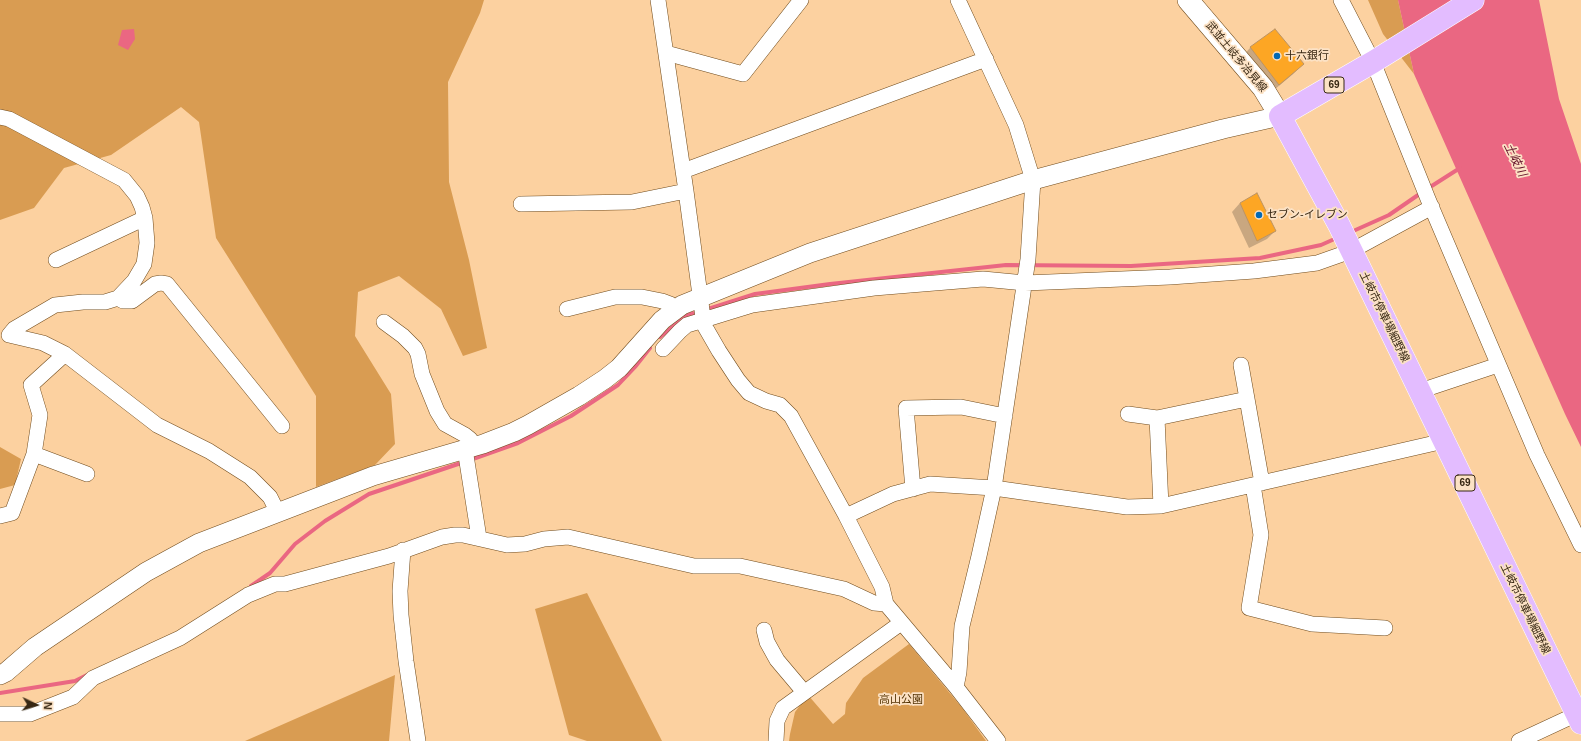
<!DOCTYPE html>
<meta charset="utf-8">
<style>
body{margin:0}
#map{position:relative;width:1581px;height:741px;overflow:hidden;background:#fcd1a0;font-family:Helvetica,sans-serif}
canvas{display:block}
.north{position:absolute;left:16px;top:685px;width:40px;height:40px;-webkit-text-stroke:3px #fce2c5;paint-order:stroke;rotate:94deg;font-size:11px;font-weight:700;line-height:16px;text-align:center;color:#372713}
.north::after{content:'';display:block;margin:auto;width:14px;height:18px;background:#372713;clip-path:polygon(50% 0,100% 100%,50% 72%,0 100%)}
</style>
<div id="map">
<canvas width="1581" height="741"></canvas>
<div class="north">N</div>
</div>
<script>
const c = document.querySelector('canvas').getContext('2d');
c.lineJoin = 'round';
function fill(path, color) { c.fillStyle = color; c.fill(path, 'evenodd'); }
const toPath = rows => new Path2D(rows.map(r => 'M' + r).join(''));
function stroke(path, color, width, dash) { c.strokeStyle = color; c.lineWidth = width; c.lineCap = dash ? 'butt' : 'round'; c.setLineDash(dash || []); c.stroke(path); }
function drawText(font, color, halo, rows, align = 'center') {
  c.font = font + ' Helvetica,"Noto Sans JP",sans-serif'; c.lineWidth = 3.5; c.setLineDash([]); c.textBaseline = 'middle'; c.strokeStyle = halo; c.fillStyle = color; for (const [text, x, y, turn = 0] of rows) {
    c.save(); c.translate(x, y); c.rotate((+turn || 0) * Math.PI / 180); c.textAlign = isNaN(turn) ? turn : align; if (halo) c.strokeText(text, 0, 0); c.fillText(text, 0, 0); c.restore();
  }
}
const green = toPath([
 [0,0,484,0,480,13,448,82,449,182,469,260,487,348,463,356,441,309,399,276,358,292,355,336,391,394,395,444,375,465,316,487,316,396,216,238,199,122,181,107,111,155,64,168,34,208,0,220],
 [1368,0,1398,0,1414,74,1383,34],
 [0,447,21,459,15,485,0,489],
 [587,593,662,741,587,741,569,735,535,609],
 [909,644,963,709,986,741,789,741,790,734,795,712,808,695,833,724,845,714,846,703,863,678],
 [395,675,389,741,245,741]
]);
const water = toPath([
 [1398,0,1539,0,1559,99,1581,164,1581,447,1565,414,1414,74],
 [134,29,135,39,128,50,118,45,122,30]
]);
const shadow = toPath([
 [1275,30,1303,64,1292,75,1268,95,1240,59,1250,48],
 [1240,203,1275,231,1267,239,1249,248,1232,212]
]);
const stream = toPath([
 [1427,189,1460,168],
 [1351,232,1389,215,1421,193],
 [705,310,755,294,830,284,1006,265,1131,266,1260,258,1321,245,1339,237],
 [660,337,687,315,699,312],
 [470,460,518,443,571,416,618,385,635,367,650,348],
 [251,586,270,573,295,544,325,521,369,494,464,462],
 [0,693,75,681,87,675]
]);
const building = toPath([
 [1275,29,1304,64,1279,85,1250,47,1275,29],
 [1257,193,1276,231,1257,241,1240,203,1257,193]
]);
const minor = toPath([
 [658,0,686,191,704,325,719,351,738,380,749,393,766,401,780,405,791,416,846,516,882,587,886,604,956,687,998,741],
 [1341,0,1373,62,1428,199,1537,455,1581,545],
 [666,53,743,74,801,0],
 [0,117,9,119,124,180,137,196,142,207,145,218,147,243,144,264,134,281,118,298,105,302,83,302,55,305,14,329,9,335,43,343,65,354,157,425,209,451,250,477,270,497,278,513],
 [683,171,986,59],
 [521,204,632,202,686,191],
 [56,260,145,218],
 [118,298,123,301,132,301,155,284,161,283,167,284,282,426],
 [567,309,615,297,642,297,662,301,670,304,676,309],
 [384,322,403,336,415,348,418,354,422,374,437,411,445,424,465,435,470,439,474,446],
 [663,349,680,331,687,325,752,305,874,288,983,279,1025,283,1170,277,1254,271,1317,263,1351,251,1432,207],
 [65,354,31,385,40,415,34,454,87,474],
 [1241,365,1262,483],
 [1420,391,1498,365],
 [1128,414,1157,418,1247,399],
 [1157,418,1161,506],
 [465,449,479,538],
 [1253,485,1261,535,1249,608,1312,624,1385,628],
 [913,489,906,408,961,407,1005,416],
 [0,516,12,513,34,454],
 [846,516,893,494,930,484,994,488,1127,507,1161,506,1444,441],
 [403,550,400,591,401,615,406,661,418,741],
 [764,630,767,642,777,660,804,692],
 [956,687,959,672,962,626,979,556,994,488,1028,259,1033,180,1016,125,958,0],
 [0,714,30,714,73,697,93,678,180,638,248,595,275,584,285,584,389,556,442,537,455,535,463,535,507,545,525,544,544,539,568,537,694,566,740,566,844,589,874,603,886,604],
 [776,741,777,721,783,708,901,623],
 [1519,741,1577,714]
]);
const tertiary = toPath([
 [0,675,6,672,35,647,146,572,199,543,373,476,483,444,514,432,528,425,579,396,605,379,619,368,662,320,682,305,810,253,1033,180,1223,129,1280,116]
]);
const secondary = toPath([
 [1188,0,1263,88,1280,116]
]);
const primary = toPath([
 [1473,0,1373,62,1280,116,1339,225,1581,723]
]);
const markers = [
 [1277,56,4,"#0369b5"],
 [1259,215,4,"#0369b5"]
];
const shields = [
 [1334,85,20],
 [1465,483,20]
];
const shieldNames = [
 ["69",1334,85],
 ["69",1465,483]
];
const poiNames = [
 ["十六銀行",1285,56],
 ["セブン-イレブン",1267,215]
];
const streetNames = [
 ["武並土岐多治見線",1236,57,50],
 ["土岐市停車場細野線",1384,317,64],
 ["土岐市停車場細野線",1525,609,64]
];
const parkNames = [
 ["高山公園",901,700]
];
const waterNames = [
 ["土岐川",1515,160,64]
];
fill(green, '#d99c52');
fill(water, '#ea6782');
fill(shadow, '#0003');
stroke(stream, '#ea6782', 4);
fill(building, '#fda624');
stroke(building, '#bb9364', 1);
stroke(minor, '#714c1d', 16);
stroke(tertiary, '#714c1d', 20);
stroke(secondary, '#714c1d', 22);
stroke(primary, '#fff', 23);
stroke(minor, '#fff', 15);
stroke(tertiary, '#fff', 19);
stroke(secondary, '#fff', 21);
stroke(primary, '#e3bcff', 22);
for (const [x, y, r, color] of markers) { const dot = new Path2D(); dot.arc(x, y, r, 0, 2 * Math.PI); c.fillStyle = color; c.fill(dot); stroke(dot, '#fce2c5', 1.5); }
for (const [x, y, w] of shields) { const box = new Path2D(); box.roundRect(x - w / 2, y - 8, w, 16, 3); c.fillStyle = '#fce2c5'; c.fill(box); stroke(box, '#372713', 1); }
drawText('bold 10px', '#372713', null, shieldNames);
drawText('11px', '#372713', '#fce2c5', poiNames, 'left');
drawText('11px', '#372713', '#fce2c5', streetNames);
drawText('11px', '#523100', '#fce2c5', parkNames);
drawText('italic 12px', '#600c26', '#fce2c5', waterNames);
</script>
